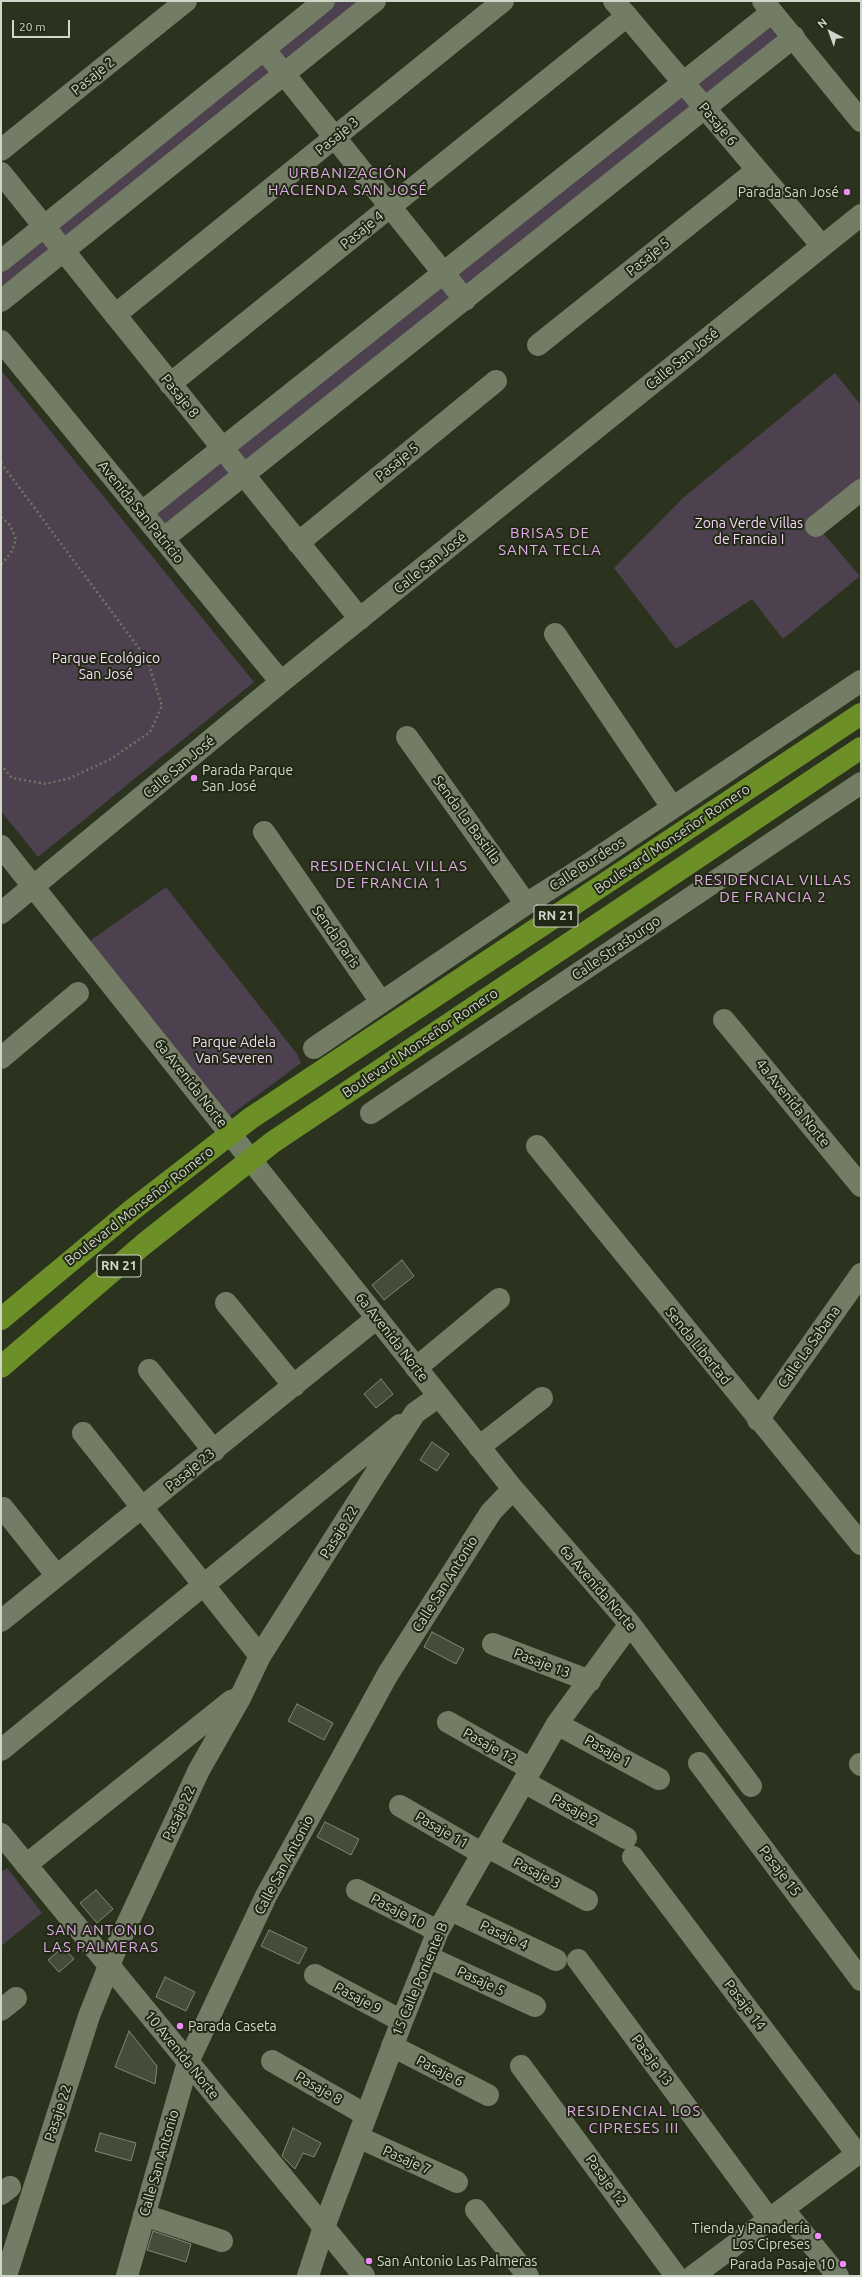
<!DOCTYPE html>
<meta charset="utf-8">
<style>
body{margin:0}
#map{position:relative;width:862px;height:2277px;overflow:hidden;background:#2b331e;font-family:Ubuntu,sans-serif}
canvas{display:block}
.frame{position:absolute;inset:0;border:2px solid #d0d6c9;pointer-events:none}
.north{position:absolute;left:810px;top:12px;width:40px;height:40px;-webkit-text-stroke:3px #212915;paint-order:stroke;rotate:319deg;font-size:11px;font-weight:700;line-height:16px;text-align:center;color:#d0d6c9}
.north::after{content:'';display:block;margin:auto;width:14px;height:18px;background:#d0d6c9;clip-path:polygon(50% 0,100% 100%,50% 72%,0 100%)}
.scale{position:absolute;left:12px;top:20px;width:58px;height:18px;box-sizing:border-box;border:2px solid #d0d6c9;border-top:0;padding-left:5px;font-size:12px;line-height:14px;white-space:nowrap;color:#d0d6c9;-webkit-text-stroke:3px #212915;paint-order:stroke}
</style>
<div id="map">
<canvas width="862" height="2277"></canvas>
<div class="frame"></div>
<div class="north">N</div>
<div class="scale">20 m</div>
</div>
<script>
const c = document.querySelector('canvas').getContext('2d');
c.lineJoin = 'round';
function fill(path, color) { c.fillStyle = color; c.fill(path, 'evenodd'); }
const toPath = rows => new Path2D(rows.map(r => 'M' + r).join(''));
function stroke(path, color, width, dash) { c.strokeStyle = color; c.lineWidth = width; c.lineCap = dash ? 'butt' : 'round'; c.setLineDash(dash || []); c.stroke(path); }
function drawText(font, color, halo, rows, align = 'center') {
  c.font = font + ' Ubuntu,sans-serif'; c.lineWidth = 4; c.setLineDash([]); c.textBaseline = 'middle'; c.strokeStyle = halo; c.fillStyle = color; for (const [text, x, y, turn = 0] of rows) {
    c.save(); c.translate(x, y); c.rotate((+turn || 0) * Math.PI / 180); c.textAlign = isNaN(turn) ? turn : align; if (halo) c.strokeText(text, 0, 0); c.fillText(text, 0, 0); c.restore();
  }
}
const green = toPath([
 [324,1,375,1,1,301,1,261],
 [763,19,784,45,171,532,150,506],
 [1,370,254,682,38,857,1,811],
 [835,373,861,405,861,490,817,526,860,576,783,639,752,599,676,649,614,568,683,498],
 [166,887,297,1054,301,1063,228,1117,90,941],
 [7,1868,42,1913,1,1946,1,1872]
]);
const building = toPath([
 [402,1260,414,1276,384,1300,372,1285,402,1260],
 [381,1379,393,1394,376,1408,364,1394,381,1379],
 [432,1442,449,1454,437,1471,420,1460,432,1442],
 [432,1632,464,1649,456,1664,424,1647,432,1632],
 [297,1704,333,1723,324,1740,288,1721,297,1704],
 [325,1822,359,1839,351,1855,317,1837,325,1822],
 [96,1890,113,1909,97,1923,80,1903,96,1890],
 [269,1930,307,1948,299,1964,261,1946,269,1930],
 [63,1947,74,1959,59,1972,48,1960,63,1947],
 [165,1977,195,1992,186,2011,156,1997,165,1977],
 [129,2031,157,2066,155,2084,115,2067,129,2031],
 [293,2128,321,2143,314,2157,303,2153,295,2169,282,2156,293,2128],
 [100,2133,136,2143,131,2161,95,2151,100,2133],
 [153,2231,191,2244,186,2262,147,2250,153,2231]
]);
const path = toPath([
 [1,463,147,659,162,706,150,732,111,759,70,778,46,784,12,778,1,765],
 [1,517,10,525,16,539,12,551,1,565]
]);
const minor = toPath([
 [614,1,822,246],
 [763,1,861,121],
 [264,49,465,300],
 [1,150,186,1],
 [1,173,360,619],
 [1,261,324,1],
 [1,301,375,1],
 [115,315,503,1],
 [1,341,281,682],
 [538,345,757,170],
 [170,384,627,16],
 [142,512,772,12],
 [816,526,861,490],
 [163,539,794,37],
 [298,543,496,381],
 [555,634,672,807],
 [407,737,526,904],
 [264,832,381,1002],
 [1,846,513,1489,630,1624,751,1786],
 [1,913,281,682,861,215],
 [724,1020,861,1186],
 [314,1048,526,904,589,864,861,681],
 [1,1058,78,993],
 [371,1113,861,783],
 [537,1146,861,1544],
 [226,1303,294,1386],
 [416,1368,499,1299],
 [149,1370,214,1451],
 [758,1420,861,1274],
 [83,1433,260,1656],
 [479,1447,542,1398],
 [3,1508,57,1576],
 [1,1621,377,1318],
 [493,1644,590,1681],
 [448,1722,531,1769],
 [557,1724,659,1779],
 [1,1750,400,1425],
 [699,1763,861,1980],
 [860,1764,861,1765],
 [524,1782,626,1838],
 [400,1806,483,1854],
 [1,1834,364,2276],
 [486,1846,587,1900],
 [633,1857,857,2154],
 [26,1865,231,1701,237,1699],
 [357,1890,438,1931],
 [451,1910,556,1960],
 [428,1957,535,2006],
 [578,1960,769,2219],
 [315,1975,402,2021],
 [1,2010,16,1998],
 [392,2046,488,2095],
 [272,2061,366,2115],
 [521,2066,676,2276],
 [358,2137,457,2182],
 [1,2194,10,2187],
 [783,2209,838,2276],
 [476,2210,528,2276],
 [144,2215,222,2241],
 [6,2276,89,2016,117,1946,199,1770,240,1698,260,1656,376,1473,415,1413,439,1396],
 [127,2276,188,2062,266,1896,388,1674,491,1512,513,1489],
 [308,2276,324,2227,402,2021,438,1931,557,1724,630,1624],
 [693,2276,861,2151]
]);
const highway = toPath([
 [1,1319,132,1210,251,1118,861,714],
 [1,1367,144,1244,273,1142,861,748]
]);
const markers = [
 [847,192,4,"#ed8cf9"],
 [194,778,4,"#ed8cf9"],
 [180,2026,4,"#ed8cf9"],
 [818,2236,4,"#ed8cf9"],
 [369,2261,4,"#ed8cf9"],
 [843,2264,4,"#ed8cf9"]
];
const shields = [
 [556,916,44],
 [119,1266,44]
];
const shieldNames = [
 ["RN 21",556,916],
 ["RN 21",119,1266]
];
const streetNames = [
 ["Pasaje 2",93,76,-39],
 ["Pasaje 6",718,124,50],
 ["Pasaje 3",337,136,-39],
 ["Pasaje 4",362,230,-39],
 ["Pasaje 5",648,257,-39],
 ["Calle San José",682,359,-39],
 ["Pasaje 8",180,396,51],
 ["Pasaje 5",397,462,-39],
 ["Avenida San Patricio",141,512,51],
 ["Calle San José",430,563,-39],
 ["Calle San José",179,767,-40],
 ["Senda La Bastilla",467,820,54],
 ["Boulevard Monseñor Romero",672,839,-34],
 ["Calle Burdeos",587,864,-33],
 ["Senda Paris",336,937,55],
 ["Calle Strasburgo",616,948,-34],
 ["Boulevard Monseñor Romero",420,1043,-34],
 ["6a Avenida Norte",191,1083,52],
 ["4a Avenida Norte",793,1103,51],
 ["Boulevard Monseñor Romero",139,1206,-38],
 ["6a Avenida Norte",392,1337,52],
 ["Senda Libertad",698,1346,51],
 ["Calle La Sabana",809,1347,-55],
 ["Pasaje 23",190,1470,-39],
 ["Pasaje 22",339,1532,-58],
 ["Calle San Antonio",445,1584,-58],
 ["6a Avenida Norte",598,1588,49],
 ["Pasaje 13",542,1663,21],
 ["Pasaje 12",490,1746,29],
 ["Pasaje 1",608,1751,29],
 ["Pasaje 2",575,1810,29],
 ["Pasaje 22",179,1813,-65],
 ["Pasaje 11",442,1830,30],
 ["Calle San Antonio",284,1865,-62],
 ["Pasaje 15",780,1871,53],
 ["Pasaje 3",537,1873,28],
 ["Pasaje 10",398,1911,27],
 ["Pasaje 4",504,1935,25],
 ["15 Calle Poniente B",420,1979,-67],
 ["Pasaje 5",481,1981,25],
 ["Pasaje 9",358,1998,28],
 ["Pasaje 14",745,2005,53],
 ["10 Avenida Norte",182,2055,51],
 ["Pasaje 13",652,2060,54],
 ["Pasaje 6",440,2071,27],
 ["Pasaje 8",319,2088,30],
 ["Pasaje 22",58,2113,-72],
 ["Pasaje 7",407,2160,24],
 ["Calle San Antonio",159,2163,-74],
 ["Pasaje 12",606,2180,54]
];
const poiNames = [
 ["Parada San José",839,192],
 ["Parada Parque",202,770,"left"],
 ["San José",202,786,"left"],
 ["Parada Caseta",188,2026,"left"],
 ["Tienda y Panadería",810,2228],
 ["Los Cipreses",810,2244],
 ["San Antonio Las Palmeras",377,2261,"left"],
 ["Parada Pasaje 10",835,2264]
];
const parkNames = [
 ["Zona Verde Villas",749,523],
 ["de Francia I",749,539],
 ["Parque Ecológico",106,658],
 ["San José",106,674],
 ["Parque Adela",234,1042],
 ["Van Severen",234,1058]
];
const neighbourhoodNames = [
 ["URBANIZACIÓN",348,173],
 ["HACIENDA SAN JOSÉ",348,190],
 ["BRISAS DE",550,533],
 ["SANTA TECLA",550,550],
 ["RESIDENCIAL VILLAS",389,866],
 ["DE FRANCIA 1",389,883],
 ["RESIDENCIAL VILLAS",773,880],
 ["DE FRANCIA 2",773,897],
 ["SAN ANTONIO",101,1930],
 ["LAS PALMERAS",101,1947],
 ["RESIDENCIAL LOS",634,2111],
 ["CIPRESES III",634,2128]
];
fill(green, '#4e414f');
fill(building, '#444d38');
stroke(building, '#7f8972', 1);
stroke(path, '#6e7563', 2.5, [2, 3]);
stroke(minor, '#737d65', 22);
stroke(highway, '#6c8f27', 22);
for (const [x, y, r, color] of markers) { const dot = new Path2D(); dot.arc(x, y, r, 0, 2 * Math.PI); c.fillStyle = color; c.fill(dot); stroke(dot, '#212915', 1.5); }
for (const [x, y, w] of shields) { const box = new Path2D(); box.roundRect(x - w / 2, y - 11, w, 22, 3); c.fillStyle = '#212915'; c.fill(box); stroke(box, '#d0d6c9', 1); }
drawText('bold 13px', '#d0d6c9', null, shieldNames);
drawText('14px', '#d0d6c9', '#212915', streetNames);
drawText('14px', '#d0d6c9', '#212915', poiNames, 'right');
drawText('14px', '#f8d8fb', '#212915', parkNames);
c.letterSpacing = '1px';
drawText('15px', '#e0abe6', '#212915', neighbourhoodNames);
c.letterSpacing = '0px';
</script>
